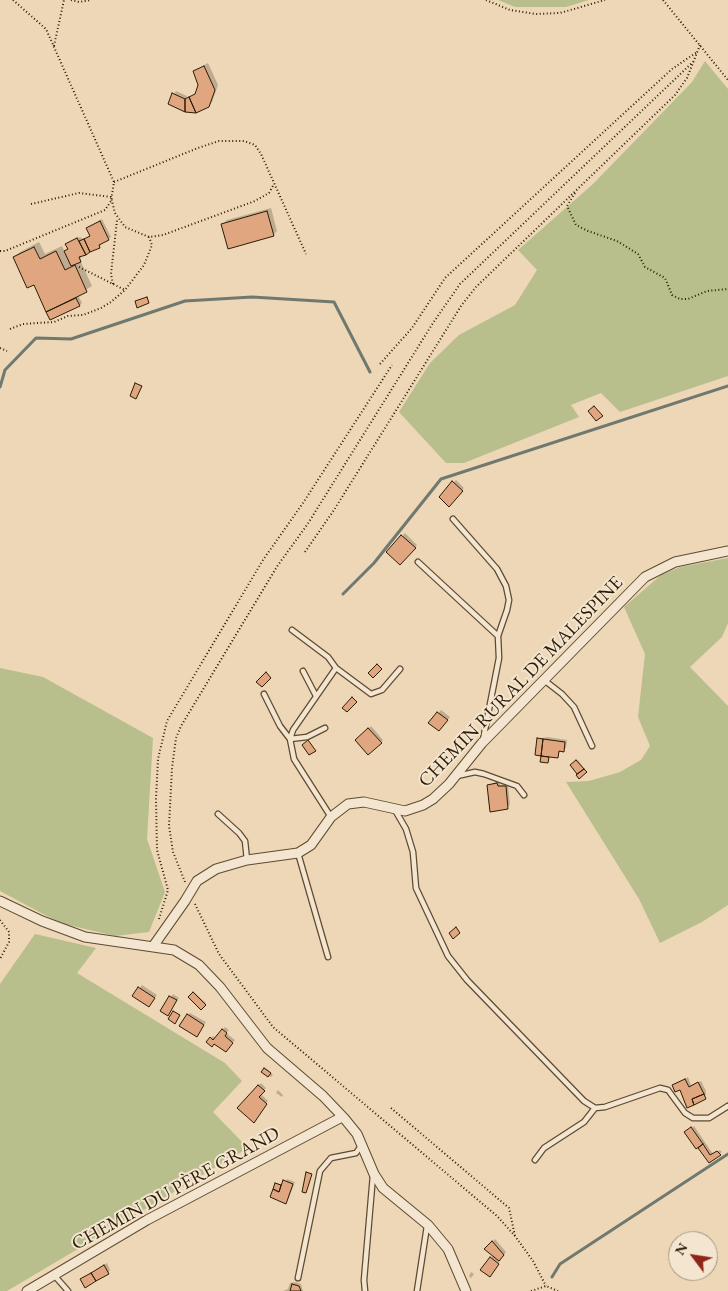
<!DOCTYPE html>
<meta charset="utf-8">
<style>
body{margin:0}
#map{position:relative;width:728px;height:1291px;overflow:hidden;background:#edd7b6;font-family:"EB Garamond",serif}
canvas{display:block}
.north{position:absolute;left:668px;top:1231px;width:50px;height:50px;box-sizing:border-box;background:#f3e5d0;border:1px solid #a4957f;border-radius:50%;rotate:301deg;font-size:14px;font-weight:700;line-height:20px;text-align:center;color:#2d1c05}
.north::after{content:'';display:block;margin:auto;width:18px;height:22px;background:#8f2418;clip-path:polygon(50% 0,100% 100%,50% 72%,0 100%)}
</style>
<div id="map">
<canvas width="728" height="1291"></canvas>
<div class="north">N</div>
</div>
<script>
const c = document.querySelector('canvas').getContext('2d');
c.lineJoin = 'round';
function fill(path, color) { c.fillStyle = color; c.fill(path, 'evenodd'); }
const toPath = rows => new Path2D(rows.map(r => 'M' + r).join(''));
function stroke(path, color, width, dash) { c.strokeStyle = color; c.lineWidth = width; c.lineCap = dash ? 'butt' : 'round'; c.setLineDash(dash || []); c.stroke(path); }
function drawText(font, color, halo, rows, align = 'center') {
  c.font = font + ' "EB Garamond",serif'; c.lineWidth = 4; c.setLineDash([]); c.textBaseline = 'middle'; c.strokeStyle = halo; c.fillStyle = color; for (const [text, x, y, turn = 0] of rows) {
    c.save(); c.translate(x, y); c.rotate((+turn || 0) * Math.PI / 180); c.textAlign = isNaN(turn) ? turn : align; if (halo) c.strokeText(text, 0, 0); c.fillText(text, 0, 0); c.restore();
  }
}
const green = toPath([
 [498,0,589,0,566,7,515,7],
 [705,61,728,89,728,376,620,412,601,393,571,405,579,417,464,463,446,463,399,412,430,363,459,335,515,305,537,270,518,250,593,184,692,82],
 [728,558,728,623,722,637,690,667,728,706,728,905,702,922,660,943,639,899,566,782,589,781,620,772,641,760,650,746,638,717,645,654,624,607,661,575,680,567],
 [0,668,43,677,153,738,147,839,165,892,149,932,115,936,60,923,0,891],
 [35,934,96,948,77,973,225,1063,242,1081,213,1112,248,1148,7,1291,0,1291,0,984]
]);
const shadow = toPath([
 [208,63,218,85,212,102,208,106,169,104,176,91,187,96,187,99,195,95,199,85,194,71],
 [271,208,277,231,273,235,223,224,227,220],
 [102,219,111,237,101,243,100,247,82,255,80,260,92,286,78,295,82,303,80,305,51,319,48,312,52,309,14,257,20,252,39,242,45,254,62,246,65,252,69,248,67,244,69,242,80,237,84,240,91,235,87,228],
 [456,480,464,488,449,505,440,496],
 [405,533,417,545,400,563,388,552],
 [441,710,450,717,442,727,430,723],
 [371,726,383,740,368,753,357,740],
 [547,737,567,740,566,748,560,750,558,757,549,756,547,762,542,761,543,752,538,739],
 [578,760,586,771,579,777,571,765],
 [499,781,500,785,508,784,510,805,507,807,488,785],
 [142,985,157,995,149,1006,134,996],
 [194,992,206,1003,201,1008,190,997],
 [173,994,179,998,168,1014,162,1011],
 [190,1013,206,1022,197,1035,188,1015],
 [225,1027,229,1030,226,1033,235,1040,228,1048,208,1042,213,1036,216,1038],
 [266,1068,273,1075,271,1077,263,1072],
 [688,1077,691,1085,701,1081,706,1091,705,1098,674,1085],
 [261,1083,266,1088,261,1094,268,1101,261,1110,239,1108],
 [278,1090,283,1095,282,1097,276,1093],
 [694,1126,713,1154,720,1150,722,1152,709,1162,686,1132],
 [287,1179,295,1182,288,1200,286,1202,272,1197,276,1183,283,1185],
 [495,1239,506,1252,492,1273,491,1258,493,1255,486,1249],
 [107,1263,110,1270,108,1273,93,1272],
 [471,1272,474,1274,471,1278,469,1276],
 [296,1282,301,1284,303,1291,283,1291,288,1289,290,1283]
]);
const stream = toPath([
 [0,387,5,370,36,338,71,339,185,301,252,297,334,302,370,372],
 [343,594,374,563,441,479,728,386],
 [552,1277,560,1264,728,1154]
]);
const building = toPath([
 [204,66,215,90,209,107,196,113,189,97,195,94,198,85,193,71,204,66],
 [172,93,185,99,185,112,168,104,172,93],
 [189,97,196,113,185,112,185,99,189,97],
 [267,211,274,236,228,249,221,224,267,211],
 [100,221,109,240,99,245,100,248,90,252,84,239,90,236,86,228,100,221],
 [77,238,86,255,79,257,81,262,71,266,64,251,68,249,65,244,77,238],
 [84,239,90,252,86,255,79,241,84,239],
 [34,247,40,259,56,251,65,270,75,265,87,292,46,312,34,285,27,288,13,257,34,247],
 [147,297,149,303,137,308,135,301,147,297],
 [76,298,80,306,50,320,46,312,76,298],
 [135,383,142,386,136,399,130,396,135,383],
 [594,406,603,416,596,421,588,411,594,406],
 [452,481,463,491,449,507,439,497,452,481],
 [401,535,416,548,400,565,386,552,401,535],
 [377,664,382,669,373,678,368,673,377,664],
 [266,672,271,678,262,687,256,682,266,672],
 [352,697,357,702,347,712,342,708,352,697],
 [437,712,448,720,439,731,428,723,437,712],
 [368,728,382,743,368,755,355,740,368,728],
 [537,738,543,739,541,756,535,755,537,738],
 [543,739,565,742,564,752,559,751,558,758,541,756,543,739],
 [308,740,316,751,309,755,302,745,308,740],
 [541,756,549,757,548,763,540,762,541,756],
 [576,760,584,769,577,774,570,765,576,760],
 [584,769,587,772,579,779,576,775,584,769],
 [497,783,498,786,506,786,508,809,490,812,487,785,497,783],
 [456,927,460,933,453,939,449,933,456,927],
 [138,987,155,998,149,1007,132,996,138,987],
 [193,992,206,1005,201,1010,188,997,193,992],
 [169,996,177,1000,168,1016,160,1011,169,996],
 [173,1011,180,1015,175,1024,168,1019,173,1011],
 [187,1014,204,1025,197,1037,179,1026,187,1014],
 [222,1029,227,1033,225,1036,233,1043,226,1052,214,1044,212,1047,206,1042,210,1037,213,1040,222,1029],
 [264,1068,271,1073,268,1077,261,1072,264,1068],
 [685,1079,689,1087,698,1082,704,1094,692,1099,694,1105,687,1108,680,1090,675,1092,672,1085,685,1079],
 [258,1085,265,1091,259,1097,267,1104,254,1123,237,1108,258,1085],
 [704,1094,706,1099,694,1105,692,1099,704,1094],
 [691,1127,703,1144,696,1149,684,1132,691,1127],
 [703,1144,710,1155,717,1151,721,1155,709,1163,698,1148,703,1144],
 [306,1172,312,1174,306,1193,302,1192,306,1172],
 [283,1180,293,1184,286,1204,270,1197,273,1189,279,1192,283,1180],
 [275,1183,281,1185,279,1192,273,1189,275,1183],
 [492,1241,504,1255,499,1261,484,1249,492,1241],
 [490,1257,499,1264,490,1277,480,1270,490,1257],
 [104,1265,109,1274,96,1281,91,1273,104,1265],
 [91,1273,96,1281,85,1288,80,1279,91,1273],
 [292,1284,299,1286,301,1291,290,1291,292,1284]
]);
const path = toPath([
 [71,0,79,2,91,0],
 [486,0,510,10,536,14,560,13,605,0],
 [663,0,728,80],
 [54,46,64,0],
 [114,182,198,148,219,141,244,141,255,145,261,154,306,254],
 [575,193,567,206,576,225,588,231,617,241,638,254,645,267,665,278,672,295,680,299,688,299,707,291,728,289],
 [31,204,79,193,111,197,115,213,125,227,149,237,163,235,255,201,269,193,274,184],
 [0,251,5,251,105,210,111,201,114,182,46,29,13,0],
 [79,267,125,290],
 [113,284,111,274,117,220],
 [10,329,23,324,54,322,68,316,83,315,101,308,111,302,125,290,144,265,152,245,149,237],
 [0,348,7,351],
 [380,364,412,328,445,278,672,69,697,52],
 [305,552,334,510,461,306,476,287,675,95,687,78,700,45],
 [185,882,173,852,169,826,172,768,176,738,181,726,278,565,307,525,433,323,460,284,694,61],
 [195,904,219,954,273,1027,497,1216,515,1236,533,1261,546,1286],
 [159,919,168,890,157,850,156,799,158,759,167,721,263,560,303,503,392,365],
 [0,920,9,932,9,942,0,959],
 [391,1108,509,1208,515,1236],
 [531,1291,546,1286,558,1291]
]);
const lane = toPath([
 [418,562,498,636,507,610,509,600,506,586,497,569,453,519],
 [292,630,328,657,336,668,293,730,290,739,294,759,331,817],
 [336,668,371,694,382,690,400,669],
 [303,671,316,696],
 [544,680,562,694,574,707,592,746],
 [264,694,280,726,290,739,307,737,325,728],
 [483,740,499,658,498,636],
 [457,776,475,772,484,774,517,786,524,795],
 [395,810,406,829,413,852,416,888,448,956,467,980,584,1101,595,1108,605,1107,660,1088,668,1090,685,1113,693,1118,709,1118,728,1106],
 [218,814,239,833,245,841,247,860],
 [298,853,328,957],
 [535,1160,544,1148,584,1122,595,1108],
 [54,1275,68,1291],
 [298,1278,320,1171,331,1158,356,1153,361,1146],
 [365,1291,364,1280,373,1175],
 [417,1291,427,1226]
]);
const street = toPath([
 [0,901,42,921,85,937,174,950,199,965,220,987,267,1048,323,1096,344,1118,357,1134,374,1174,383,1188,428,1225,448,1249,466,1291],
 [154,945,185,901,197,881,216,869,247,860,298,853,311,845,331,817,348,804,364,802,405,811,423,805,433,799,449,784,482,743,645,577,675,562,728,551],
 [27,1291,147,1220,342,1117]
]);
const streetNames = [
 ["CHEMIN RURAL DE MALESPINE",521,682,-46],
 ["CHEMIN DU PÈRE GRAND",176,1189,-29]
];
fill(green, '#b9be8d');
fill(shadow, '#0003');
stroke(stream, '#707970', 3);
fill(building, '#dfa680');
stroke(building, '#2d1c05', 1);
stroke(lane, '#5d4b31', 7);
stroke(street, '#5d4b31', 11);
stroke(path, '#2d1c05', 2, [1, 2.5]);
stroke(lane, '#f3e5d0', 4.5);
stroke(street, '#f3e5d0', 9);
drawText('19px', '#2d1c05', '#f3e5d0', streetNames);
</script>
